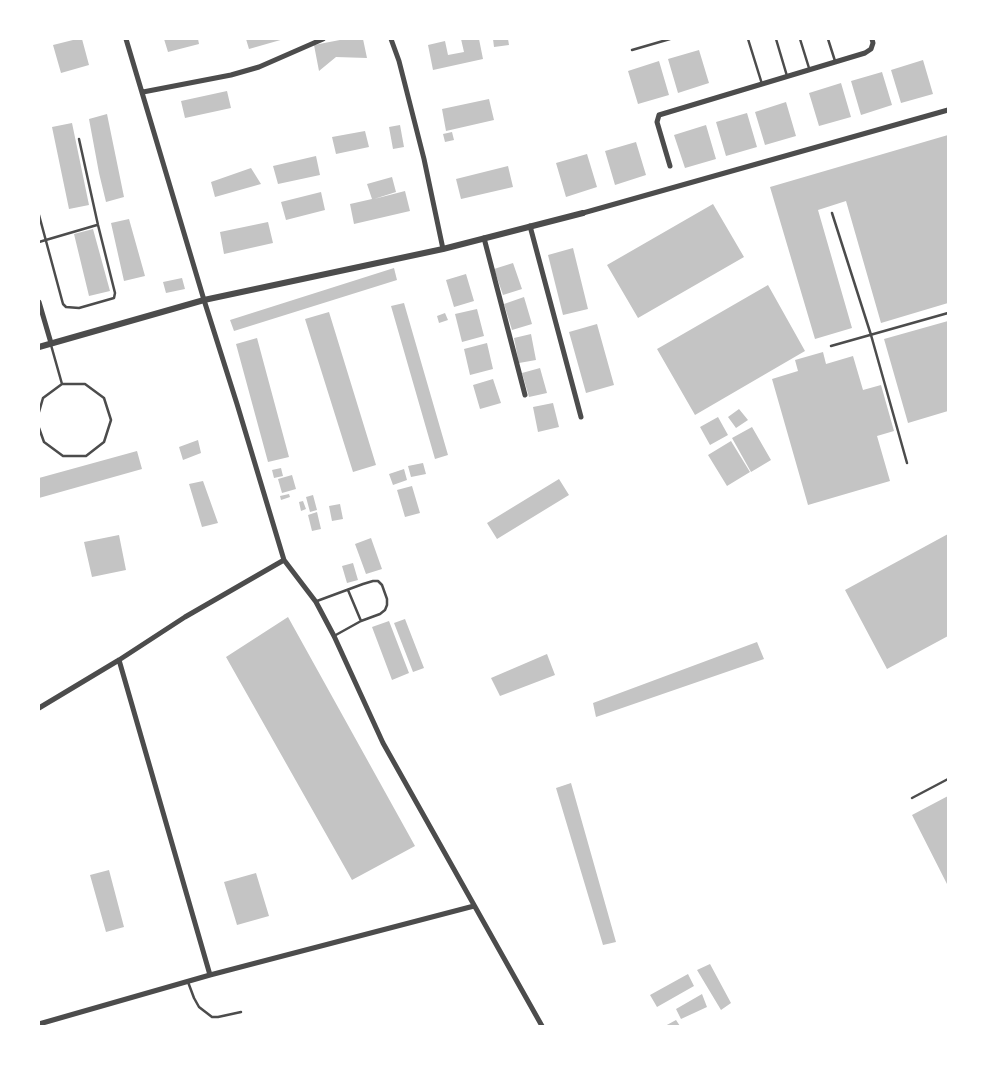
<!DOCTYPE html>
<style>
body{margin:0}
#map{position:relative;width:987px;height:1065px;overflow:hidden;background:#fff;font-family:"IBM Plex Sans",sans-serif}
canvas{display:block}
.frame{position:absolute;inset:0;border:40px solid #fff;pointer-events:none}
</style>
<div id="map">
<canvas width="987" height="1065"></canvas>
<div class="frame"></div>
</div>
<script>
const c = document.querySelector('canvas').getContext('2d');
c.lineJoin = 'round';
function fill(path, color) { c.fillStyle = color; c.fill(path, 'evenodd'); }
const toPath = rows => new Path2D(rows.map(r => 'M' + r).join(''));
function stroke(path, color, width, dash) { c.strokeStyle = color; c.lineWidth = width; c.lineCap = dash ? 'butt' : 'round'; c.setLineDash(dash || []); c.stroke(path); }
const building = toPath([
 [77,39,82,39,89,65,61,73,53,45],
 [164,39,198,39,199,44,168,52],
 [246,39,284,39,249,49],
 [345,39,363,39,367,58,336,57,319,71,314,45],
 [461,39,479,39,483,59,433,70,428,45,445,41,448,55,464,52],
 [493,39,508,39,509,45,494,47],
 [699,50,709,83,678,93,668,59],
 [923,60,933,94,901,103,891,70],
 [659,61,669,95,638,104,628,71],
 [882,72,892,105,861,115,851,81],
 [841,83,851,117,819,126,809,93],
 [227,91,231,108,185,118,181,101],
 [489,99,494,120,446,131,442,109],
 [786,102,796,136,765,145,755,112],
 [747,113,757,147,726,156,716,122],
 [107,114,124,197,106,202,99,173,89,119],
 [72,123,89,205,69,209,52,127],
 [400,125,404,147,393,149,389,127],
 [706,125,716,159,685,168,674,135],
 [365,131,369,147,336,154,332,137],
 [452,132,454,140,445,142,443,134],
 [948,135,948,303,881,323,846,201,818,210,852,328,815,339,770,187],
 [636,142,646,175,615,185,605,151],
 [587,154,597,187,566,197,556,163],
 [316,156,320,175,278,184,273,166],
 [508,166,513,187,461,199,456,179],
 [251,168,261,184,215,197,211,182],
 [392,177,396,192,374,199,405,191,410,211,354,224,350,204,372,199,367,184],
 [321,192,325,210,286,220,281,202],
 [713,204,744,257,638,318,607,265],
 [129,219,145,276,124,281,111,223],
 [268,222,273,243,224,254,220,232],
 [93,229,110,291,89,296,74,234],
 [573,248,588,309,563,315,548,255],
 [513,263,522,289,503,295,494,269],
 [394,268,397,280,234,331,230,320],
 [466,274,474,301,454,307,446,280],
 [182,278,185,289,166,293,163,282],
 [768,285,805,351,695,415,657,349],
 [524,297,532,324,512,330,504,304],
 [404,303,448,455,435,459,391,306],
 [477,309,484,336,462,342,455,314],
 [329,312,376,465,353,472,305,319],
 [445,313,448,320,439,323,437,316],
 [948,321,948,411,908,423,884,339],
 [597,324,614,385,586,393,569,332],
 [531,334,536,360,519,363,514,338],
 [257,338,289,457,268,462,236,344],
 [487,343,493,369,470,375,464,349],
 [823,352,826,364,853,356,863,390,881,385,894,431,877,436,890,481,808,505,772,379,798,371,795,360],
 [540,368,547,393,529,397,522,373],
 [493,379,501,403,480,409,473,385],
 [553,403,559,427,538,432,533,407],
 [739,409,748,420,736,428,728,417],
 [718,417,728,435,710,445,700,427],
 [752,427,771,460,751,472,732,438],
 [198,440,201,453,183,460,179,447],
 [731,441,750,472,727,486,708,455],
 [137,451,142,469,39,498,39,478],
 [423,463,426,474,411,477,408,466],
 [281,468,283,476,274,478,272,470],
 [404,469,407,480,393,485,389,474],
 [292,475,296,489,282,493,278,479],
 [559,479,569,495,497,539,487,523],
 [203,481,218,523,202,527,189,484],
 [412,486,420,513,405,517,397,490],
 [289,494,290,497,281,500,280,496],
 [313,495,317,510,310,512,306,497],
 [303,501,306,509,301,511,299,502],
 [340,504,343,519,332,521,329,506],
 [317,512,321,529,312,531,308,515],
 [948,534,948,636,887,669,845,590],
 [119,535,126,570,92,577,84,542],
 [371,538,382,569,366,574,355,544],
 [353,563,358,580,347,583,342,566],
 [288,617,415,846,352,880,226,657],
 [405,619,424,668,413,672,394,623],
 [389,621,409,673,392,680,372,627],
 [757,642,764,659,596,717,593,703],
 [547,654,555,675,500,696,491,678],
 [571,783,616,942,603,945,556,788],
 [948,796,948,886,912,815],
 [109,870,124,927,106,932,90,875],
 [256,873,269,916,237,925,224,882],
 [710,964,731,1003,721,1010,697,970],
 [688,974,694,986,657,1007,650,995],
 [702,994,707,1007,681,1019,676,1009],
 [676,1020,680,1026,665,1026]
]);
const service = toPath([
 [748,39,762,84],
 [776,39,787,76],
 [800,39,809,68],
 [828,39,835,61],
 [632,50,670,39],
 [832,213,871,335,907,463],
 [39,215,63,304,66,307,79,308,114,298,115,293,98,225,79,139],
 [39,242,97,225],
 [51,345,62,384],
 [831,346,948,313],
 [39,412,43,398,62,384,85,384,104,398,111,420,104,442,86,456,63,456,44,442,39,428],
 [348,590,361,621],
 [317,601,363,584,373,581,378,581,382,585,387,599,387,605,385,610,380,614,361,621,334,636],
 [912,798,948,779],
 [188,982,194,998,199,1007,212,1017,218,1017,241,1012]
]);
const minor = toPath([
 [126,39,204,300,237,404,284,560,316,602,334,636,383,743,542,1026],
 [391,39,399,61,424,159,443,249],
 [143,92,231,75,259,67,323,39],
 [670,166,657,122,659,115,865,53,871,49,873,43,872,39],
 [583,213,948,110],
 [530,226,581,417],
 [484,238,525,395],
 [39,302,51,343],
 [119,660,210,975],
 [39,708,119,660,185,617,284,560],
 [39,1024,210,975,474,906]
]);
const tertiary = toPath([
 [39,347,204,300,443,249,583,213]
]);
fill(building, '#c4c4c4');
stroke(service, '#4c4c4c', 2.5);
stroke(minor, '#4c4c4c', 5);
stroke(tertiary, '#4c4c4c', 6);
</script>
